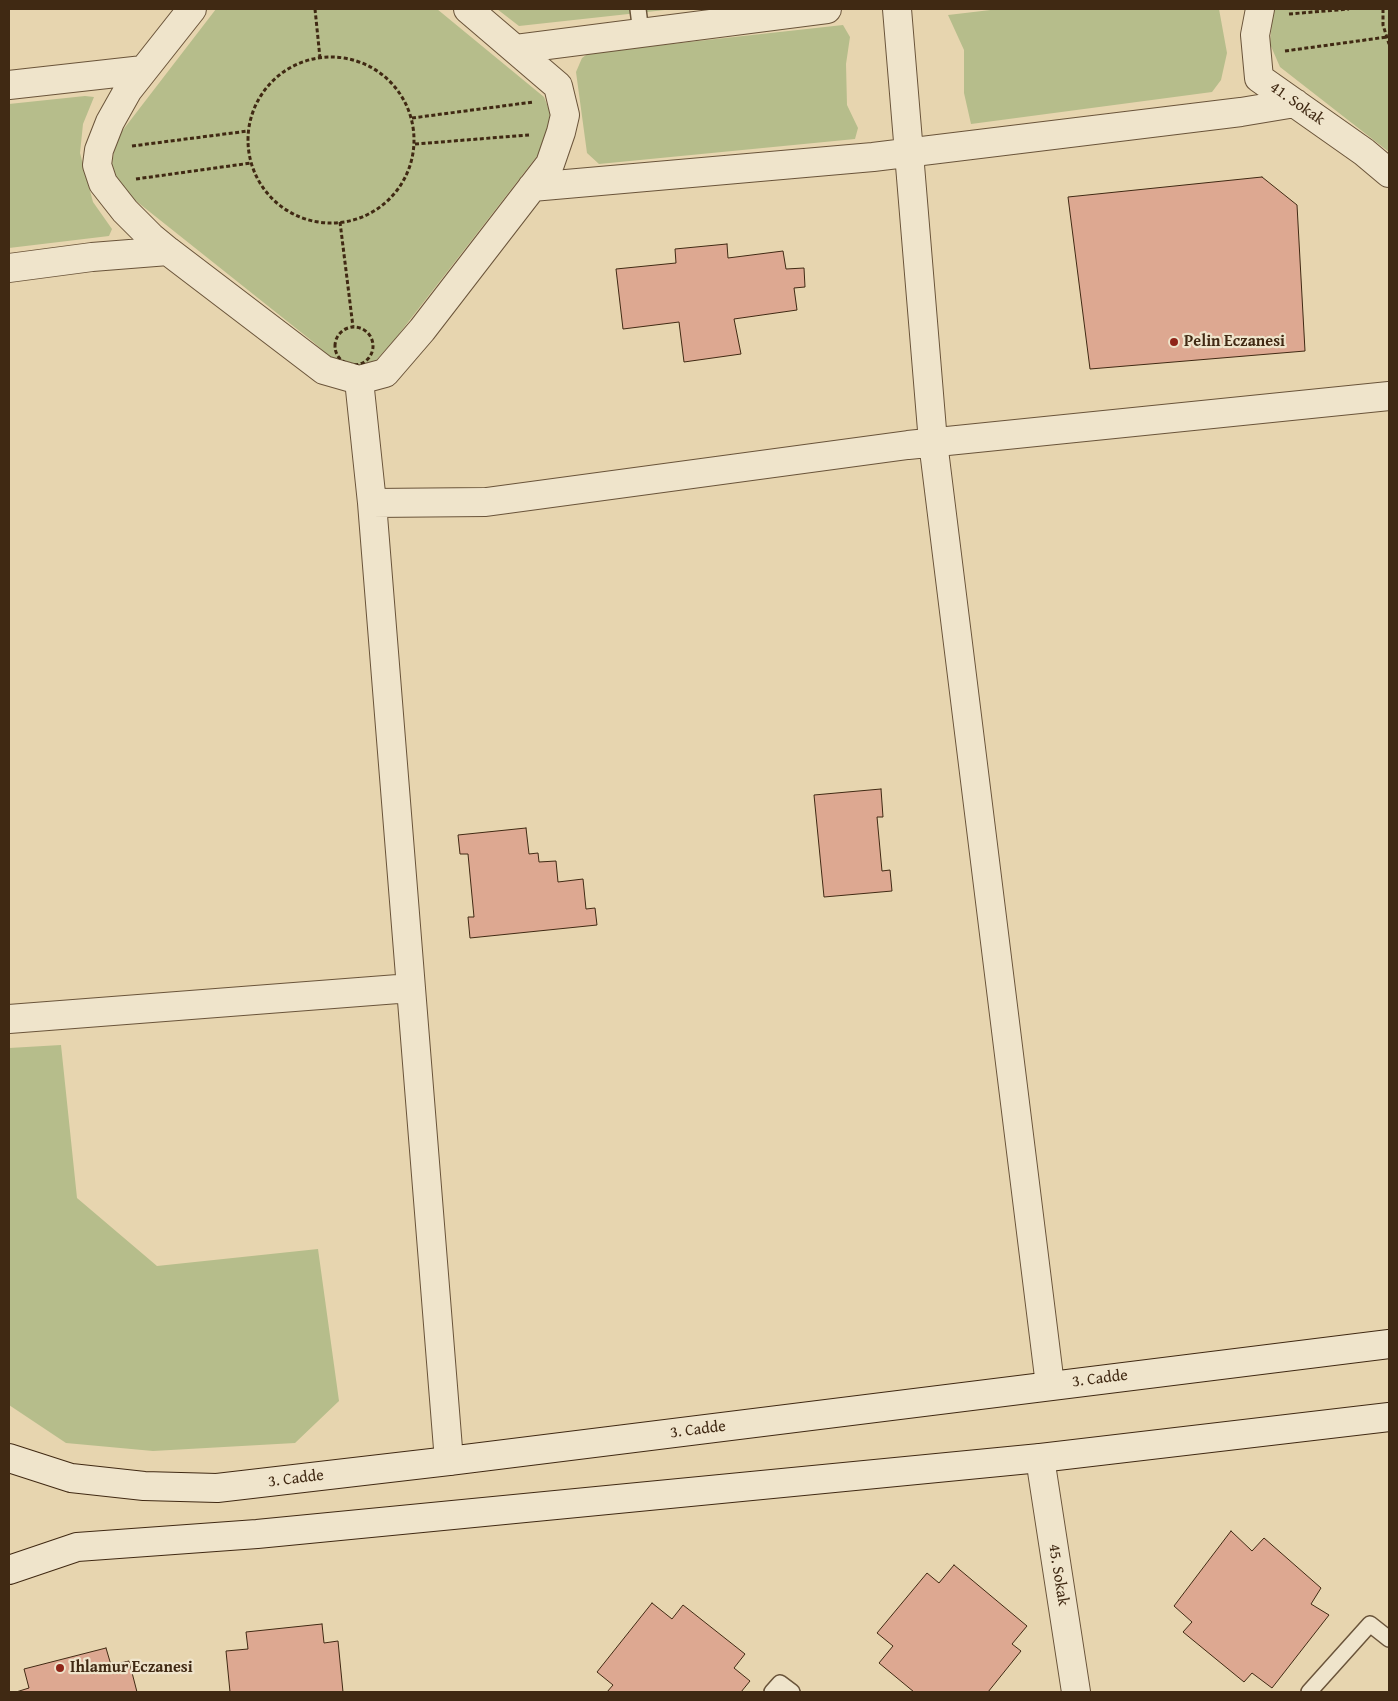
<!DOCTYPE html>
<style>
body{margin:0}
#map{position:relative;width:1398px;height:1701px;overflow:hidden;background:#e7d5af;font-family:"Gentium Book Plus",serif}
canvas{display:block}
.frame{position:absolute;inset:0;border:10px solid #402913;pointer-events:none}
</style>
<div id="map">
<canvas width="1398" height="1701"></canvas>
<div class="frame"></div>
</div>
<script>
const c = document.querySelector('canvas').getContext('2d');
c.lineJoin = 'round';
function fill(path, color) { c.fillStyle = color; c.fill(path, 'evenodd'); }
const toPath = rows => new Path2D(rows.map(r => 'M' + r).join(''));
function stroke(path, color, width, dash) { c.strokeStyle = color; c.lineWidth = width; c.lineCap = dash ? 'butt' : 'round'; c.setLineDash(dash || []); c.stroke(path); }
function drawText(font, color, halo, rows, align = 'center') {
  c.font = font + ' "Gentium Book Plus",serif'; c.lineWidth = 4.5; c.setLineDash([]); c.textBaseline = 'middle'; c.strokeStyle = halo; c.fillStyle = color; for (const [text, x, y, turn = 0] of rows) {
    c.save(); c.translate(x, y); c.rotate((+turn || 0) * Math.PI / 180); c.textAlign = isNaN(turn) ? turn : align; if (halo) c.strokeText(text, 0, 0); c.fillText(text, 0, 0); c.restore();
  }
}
const green = toPath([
 [216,9,437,9,544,97,554,122,544,147,395,339,370,367,338,364,312,341,126,193,111,171,116,139],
 [497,9,674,9,519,26],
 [999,9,1219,9,1227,53,1221,80,1212,92,971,124,964,93,964,50,948,15],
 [1273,9,1389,9,1389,152,1280,67,1270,44],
 [843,25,850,37,846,64,847,105,858,128,855,139,599,164,587,153,576,72,582,58,589,53],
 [85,96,94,97,83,124,80,153,93,202,112,229,109,236,9,248,9,104],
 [61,1045,77,1198,157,1266,318,1249,339,1401,295,1443,153,1451,66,1443,9,1405,9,1048]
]);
const building = toPath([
 [1262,177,1297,205,1305,351,1090,369,1068,197,1262,177],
 [727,244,728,258,783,251,786,269,804,268,805,287,794,288,797,310,734,319,741,354,684,362,679,322,623,329,616,269,676,263,675,249,727,244],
 [881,789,883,817,877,817,882,871,890,870,892,891,824,897,814,795,881,789],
 [526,828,529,854,538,853,539,862,556,861,558,882,583,879,586,909,595,908,597,925,470,938,468,917,474,917,468,854,460,854,458,835,526,828],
 [1231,1531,1252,1551,1264,1538,1321,1588,1311,1604,1329,1615,1272,1688,1252,1673,1244,1682,1183,1632,1192,1622,1174,1606,1231,1531],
 [954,1565,1027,1626,1012,1644,1021,1651,988,1692,914,1692,879,1663,893,1646,877,1633,927,1573,939,1583,954,1565],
 [652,1603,672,1619,683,1605,745,1654,734,1668,750,1681,741,1692,607,1692,613,1685,597,1672,652,1603],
 [322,1624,324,1643,338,1641,343,1692,230,1692,226,1651,248,1649,246,1632,322,1624],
 [106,1648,111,1665,129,1661,137,1692,16,1692,29,1688,24,1669,106,1648]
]);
const path = toPath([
 [315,9,320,58],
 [1383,9,1383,25,1389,44],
 [1289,14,1349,9],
 [1285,51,1387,37],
 '248 140a83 83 0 1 1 166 0a83 83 0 1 1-166 0Z',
 [412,118,533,102],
 [415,144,529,135],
 [132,146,248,131],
 [136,179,251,163],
 [340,222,353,327],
 '335 346a19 19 0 1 1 38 0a19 19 0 1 1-38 0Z'
]);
const lane = toPath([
 [638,9,641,33],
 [772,1692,780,1683,792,1692],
 [1309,1692,1370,1624,1389,1639]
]);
const street = toPath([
 [192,9,128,90,110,122,99,150,97,165,103,183,125,211,151,237,168,251,324,370,359,380,385,373,422,330,550,164,561,132,565,115,558,86,468,9],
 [897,9,933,442,1050,1385],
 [1260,9,1255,35,1259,78,1364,152,1389,173],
 [516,49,827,9],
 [9,85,143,70],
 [532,187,873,157,1241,112,1295,103],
 [9,268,92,257,168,251],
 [359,380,372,503,449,1461],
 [372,503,486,502,908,445,1389,396],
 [9,1019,411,988],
 [1040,1458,1076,1692]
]);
const secondary = toPath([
 [9,1458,71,1478,144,1486,217,1488,449,1461,1389,1344],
 [9,1570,77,1547,257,1534,1040,1458,1389,1417]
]);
const markers = [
 [1174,342,5,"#8f2418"],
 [60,1668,5,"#8f2418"]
];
const streetNames = [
 ["41. Sokak",1297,104,35],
 ["3. Cadde",1100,1379,-7],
 ["3. Cadde",698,1430,-7],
 ["3. Cadde",296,1479,-7],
 ["45. Sokak",1058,1575,81]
];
const poiNames = [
 ["Pelin Eczanesi",1184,342],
 ["Ihlamur Eczanesi",70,1668]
];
fill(green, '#b6bd8b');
fill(building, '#dda891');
stroke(building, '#402913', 1);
stroke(lane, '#6a543a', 18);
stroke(street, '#6a543a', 30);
stroke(secondary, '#402913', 30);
stroke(path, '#402913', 3, [4, 2.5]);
stroke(lane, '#efe4cb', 15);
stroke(street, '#efe4cb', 28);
stroke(secondary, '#efe4cb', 28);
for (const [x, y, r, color] of markers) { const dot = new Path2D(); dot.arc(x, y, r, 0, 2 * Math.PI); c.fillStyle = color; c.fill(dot); stroke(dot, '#efe4cb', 2); }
drawText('16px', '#402913', '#efe4cb', streetNames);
drawText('bold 16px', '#402913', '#efe4cb', poiNames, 'left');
</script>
